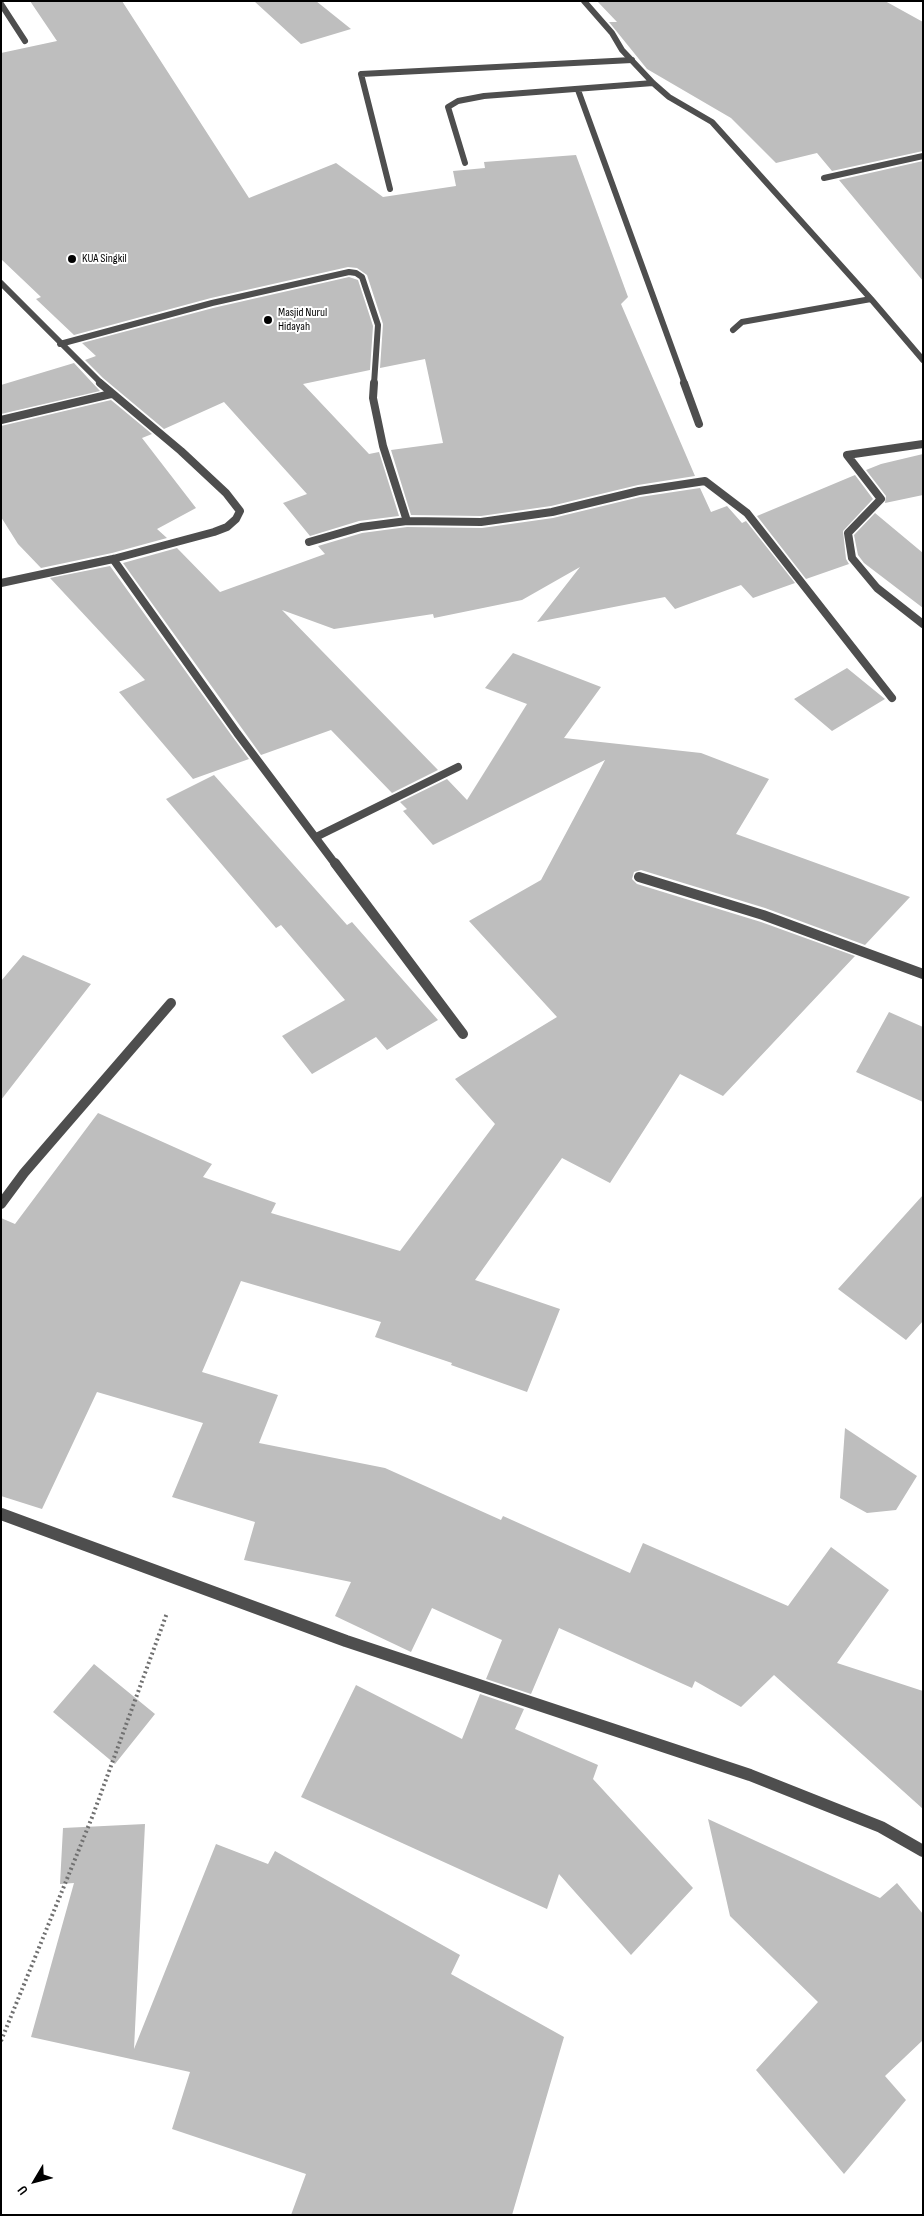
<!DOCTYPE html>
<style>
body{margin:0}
#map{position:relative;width:924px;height:2216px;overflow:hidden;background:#fff;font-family:"Sofia Sans Condensed",sans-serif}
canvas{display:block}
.frame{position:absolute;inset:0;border:2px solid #000;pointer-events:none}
.north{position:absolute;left:10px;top:2156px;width:50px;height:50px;-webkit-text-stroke:4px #fff;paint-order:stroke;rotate:233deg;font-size:14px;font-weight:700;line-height:20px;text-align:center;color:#000}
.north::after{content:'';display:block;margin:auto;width:18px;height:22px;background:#000;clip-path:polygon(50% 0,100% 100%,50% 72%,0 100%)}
</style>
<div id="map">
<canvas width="924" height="2216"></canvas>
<div class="frame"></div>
<div class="north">U</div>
</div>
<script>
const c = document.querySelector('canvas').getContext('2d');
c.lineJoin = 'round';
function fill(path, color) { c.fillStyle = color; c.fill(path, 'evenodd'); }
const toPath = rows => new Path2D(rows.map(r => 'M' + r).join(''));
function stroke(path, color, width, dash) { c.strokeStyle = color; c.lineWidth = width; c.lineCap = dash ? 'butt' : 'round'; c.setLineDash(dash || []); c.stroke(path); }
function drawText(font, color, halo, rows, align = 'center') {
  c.font = font + ' "Sofia Sans Condensed",sans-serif'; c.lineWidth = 4; c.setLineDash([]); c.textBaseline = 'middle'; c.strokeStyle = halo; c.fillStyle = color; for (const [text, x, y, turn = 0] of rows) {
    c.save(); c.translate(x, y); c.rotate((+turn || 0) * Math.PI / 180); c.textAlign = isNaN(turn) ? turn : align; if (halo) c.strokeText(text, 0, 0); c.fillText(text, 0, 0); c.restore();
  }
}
const building = toPath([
 [30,1,122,1,249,198,336,163,383,197,456,186,453,171,485,168,484,162,576,155,628,297,621,304,695,476,638,485,551,506,481,516,411,515,391,450,443,443,425,359,380,368,383,324,367,275,357,268,348,267,211,298,74,335,36,299,41,297,1,259,1,53,57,41],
 [254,1,316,1,351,29,301,44],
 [597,1,885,1,923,22,923,151,832,171,817,153,776,163,731,118,647,69,609,22,617,22],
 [923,161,923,281,839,180],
 [349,277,358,280,373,326,370,370,303,384,369,454,379,452,399,516,359,521,310,536,283,503,307,494,224,402,164,429,103,378,85,360,96,356,82,343,213,308],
 [74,363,100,391,1,414,1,385],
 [111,400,152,434,142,438,196,508,157,529,167,538,112,553,41,568,18,544,1,517,1,426],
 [923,454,923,495,885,503,886,496,866,470,881,464],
 [855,475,873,499,843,531,846,559,849,564,806,579,757,516],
 [700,488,711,512,727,506,742,523,746,521,795,583,753,598,741,585,675,609,665,597,537,622,580,567,522,600,434,618,433,614,334,629,282,610,438,770,392,793,331,730,261,755,123,563,177,548,220,592,325,554,318,546,362,533,407,527,482,528,553,518,640,497],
 [875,513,923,553,923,608,864,563,858,555,854,535],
 [110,566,232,736,249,759,193,779,119,692,145,680,50,578],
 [513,653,601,687,564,738,701,753,769,779,736,834,910,897,865,945,765,908,641,870,634,872,632,879,637,884,761,922,855,956,723,1096,680,1074,610,1183,562,1158,475,1280,560,1309,527,1392,451,1365,452,1363,375,1337,381,1322,241,1281,202,1372,278,1395,259,1443,385,1468,501,1520,503,1516,630,1573,643,1543,788,1606,831,1547,889,1590,837,1663,923,1691,923,1809,774,1675,741,1707,695,1681,692,1688,559,1628,531,1694,486,1679,502,1640,432,1608,411,1652,335,1616,351,1582,244,1560,255,1522,172,1497,203,1423,97,1392,42,1509,1,1496,1,1218,15,1224,98,1113,212,1164,203,1177,276,1203,271,1213,400,1251,495,1124,455,1079,557,1017,469,921,541,880,605,760,433,845,403,811,407,809,400,802,447,779,467,800,527,704,485,688],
 [847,668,885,699,832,731,794,699],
 [214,775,347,925,352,922,438,1020,387,1050,376,1037,312,1074,282,1036,345,1000,281,925,276,928,166,799],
 [23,955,91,984,1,1100,1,981],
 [889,1012,923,1027,923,1102,856,1072],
 [923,1195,923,1321,906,1340,838,1289],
 [845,1428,917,1476,896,1510,867,1513,840,1498],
 [94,1664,155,1714,115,1764,53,1712],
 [356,1685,462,1739,480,1694,524,1709,515,1729,598,1765,593,1779,693,1888,631,1955,559,1874,547,1909,301,1797],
 [708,1819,880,1898,897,1883,923,1914,923,2040,885,2076,906,2100,844,2174,756,2070,818,2002,730,1916],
 [145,1824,134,2049,216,1844,268,1864,275,1851,460,1955,451,1974,564,2037,512,2215,291,2215,306,2174,172,2129,190,2072,31,2037,74,1883,60,1884,63,1828]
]);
const path = toPath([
 [1,2041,93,1815,167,1613]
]);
const serviceFar1 = toPath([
 [584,1,612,33,622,50,653,83,669,97,712,122,871,299,923,360],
 [1,4,25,41],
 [578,90,685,384],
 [465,163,448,107,458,101,484,96,653,83],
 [733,330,742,322,871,299]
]);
const service = toPath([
 [684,383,699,424],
 [923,444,847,455,881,499,848,533,852,558,877,588,923,624]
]);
const minorFar3 = toPath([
 [824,178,923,156],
 [390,189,361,74,632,60],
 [1,283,102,384],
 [60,344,212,303,349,272,356,273,362,277,378,325,374,384]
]);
const minorFar2 = toPath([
 [374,383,373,398,383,446,407,521,481,522,552,512,639,491,705,481,747,513,892,698],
 [1,420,111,394],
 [309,542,361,527,407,521],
 [113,559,237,733,336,865],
 [1,583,113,559,214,532,227,527,236,519,240,511,226,493,181,451,100,383],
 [316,837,458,767]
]);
const minorFar1 = toPath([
 [335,863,463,1034],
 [639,877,763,915,923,974],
 [1,1204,24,1173,171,1003]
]);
const minor = toPath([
 [1,1514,346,1641,750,1775,881,1827,923,1851]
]);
const markers = [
 [72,259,5,"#000"],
 [268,320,5,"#000"]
];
const farPoinames = [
 ["KUA Singkil",82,259],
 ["Masjid Nurul",278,313],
 ["Hidayah",278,327]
];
fill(building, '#bebebe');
stroke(path, '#707070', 4, [2, 3]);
stroke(serviceFar1, '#4e4e4e', 6);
stroke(service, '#4e4e4e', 8);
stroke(minorFar3, '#4e4e4e', 6);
stroke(minorFar2, '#4e4e4e', 8);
stroke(minorFar1, '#4e4e4e', 10);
stroke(minor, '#4e4e4e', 12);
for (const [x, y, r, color] of markers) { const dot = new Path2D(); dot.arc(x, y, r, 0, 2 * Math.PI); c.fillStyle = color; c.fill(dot); stroke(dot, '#fff', 2); }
drawText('12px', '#000', '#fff', farPoinames, 'left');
</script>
